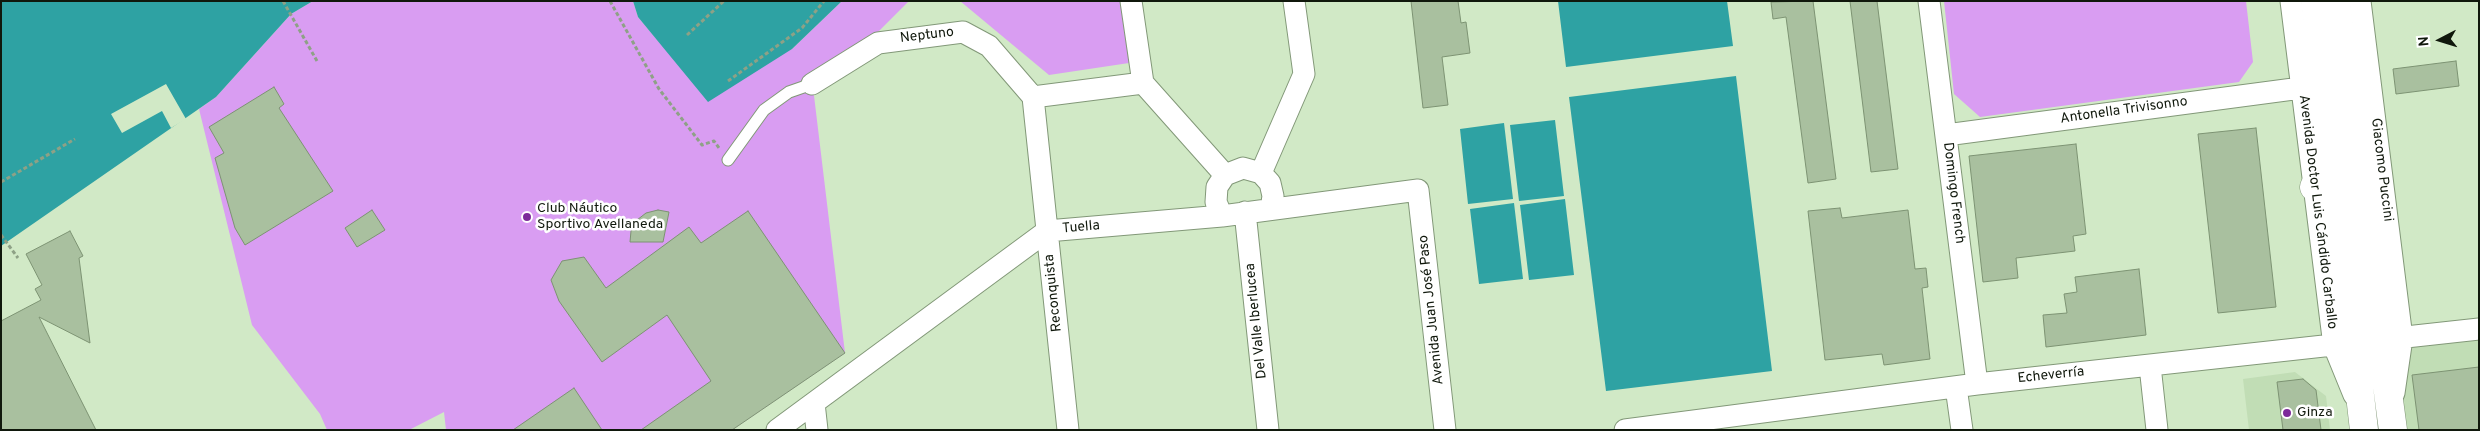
<!DOCTYPE html>
<meta charset="utf-8">
<style>
body{margin:0}
#map{position:relative;width:2480px;height:431px;overflow:hidden;background:#d1e9c6;font-family:Overpass,sans-serif}
canvas{display:block}
.frame{position:absolute;inset:0;border:2px solid #10180c;pointer-events:none}
.north{position:absolute;left:2415px;top:15px;width:50px;height:50px;-webkit-text-stroke:4px #fff;paint-order:stroke;rotate:265deg;font-size:14px;font-weight:700;line-height:20px;text-align:center;color:#10180c}
.north::after{content:'';display:block;margin:auto;width:18px;height:22px;background:#10180c;clip-path:polygon(50% 0,100% 100%,50% 72%,0 100%)}
</style>
<div id="map">
<canvas width="2480" height="431"></canvas>
<div class="frame"></div>
<div class="north">N</div>
</div>
<script>
const c = document.querySelector('canvas').getContext('2d');
c.lineJoin = 'round';
function fill(path, color) { c.fillStyle = color; c.fill(path, 'evenodd'); }
const toPath = rows => new Path2D(rows.map(r => 'M' + r).join(''));
function stroke(path, color, width, dash) { c.strokeStyle = color; c.lineWidth = width; c.lineCap = dash ? 'butt' : 'round'; c.setLineDash(dash || []); c.stroke(path); }
function drawText(font, color, halo, rows, align = 'center') {
  c.font = font + ' Overpass,sans-serif'; c.lineWidth = 5; c.setLineDash([]); c.textBaseline = 'middle'; c.strokeStyle = halo; c.fillStyle = color; for (const [text, x, y, turn = 0] of rows) {
    c.save(); c.translate(x, y); c.rotate((+turn || 0) * Math.PI / 180); c.textAlign = isNaN(turn) ? turn : align; if (halo) c.strokeText(text, 0, 0); c.fillText(text, 0, 0); c.restore();
  }
}
const built = toPath([
 [2479,329,2479,430,2393,430,2406,337],
 [2295,372,2326,396,2330,430,2249,430,2243,379]
]);
const green = toPath([
 [313,1,633,1,638,17,660,43,792,49,842,1,909,1,872,38,812,79,845,353,732,430,446,430,444,412,409,430,327,430,320,414,252,325,199,109,216,97,291,14],
 [960,1,1121,1,1129,63,1049,75],
 [1944,1,2246,1,2253,62,2239,82,1980,117,1954,94]
]);
const water = toPath([
 [1,1,313,1,291,14,216,97,1,246],
 [633,1,842,1,792,49,708,102,638,17],
 [1558,1,1727,1,1733,46,1566,67],
 [1736,76,1772,371,1606,391,1569,97],
 [1555,120,1564,196,1519,201,1510,125],
 [1504,123,1513,199,1468,204,1460,129],
 [1565,199,1574,275,1529,280,1520,205],
 [1514,203,1523,279,1479,284,1470,209]
]);
const pier = toPath([
 [166,84,186,119,171,128,162,111,122,133,111,114]
]);
const building = toPath([
 [1411,1,1458,1,1461,23,1466,22,1470,53,1442,57,1448,105,1423,108,1411,1],
 [1813,1,1836,179,1808,183,1786,17,1773,19,1771,2,1813,1],
 [1850,1,1877,1,1898,169,1871,172,1850,1],
 [2456,61,2459,86,2396,94,2393,69,2456,61],
 [274,87,284,104,279,108,333,191,245,245,235,228,215,158,224,153,209,127,274,87],
 [2256,128,2276,307,2218,313,2198,134,2256,128],
 [2076,144,2086,234,2073,236,2075,251,2016,258,2018,278,1983,282,1969,156,2076,144],
 [1840,208,1842,218,1908,210,1915,269,1926,268,1928,287,1922,288,1930,359,1884,365,1882,354,1825,360,1808,211,1840,208],
 [372,210,385,230,357,247,345,228,372,210],
 [658,210,669,212,663,242,630,242,631,231,637,220,646,213,658,210],
 [748,211,845,353,732,430,641,430,711,381,667,315,602,362,559,301,551,280,562,261,584,257,606,288,689,227,701,243,748,211],
 [70,231,83,256,79,258,90,343,39,317,96,430,1,430,1,321,41,300,35,289,42,285,26,254,70,231],
 [2139,269,2146,335,2046,347,2043,315,2067,313,2064,294,2077,292,2075,277,2139,269],
 [2479,367,2479,430,2419,430,2412,375,2479,367],
 [2303,379,2316,390,2321,430,2283,430,2277,382,2303,379],
 [574,388,602,430,513,430,574,388]
]);
const path = toPath([
 [283,1,317,61],
 [610,1,659,89,702,145,714,141,719,148],
 [687,35,724,1],
 [728,81,802,28,824,1],
 [1,182,75,139],
 [1,235,18,258]
]);
const lane = toPath([
 [728,160,764,110,789,92,812,84]
]);
const street = toPath([
 [1131,1,1143,83,1225,175],
 [1929,1,1977,384],
 [2291,1,2334,346,2354,395],
 [2360,1,2402,338,2394,393],
 [812,84,878,43,963,32,989,46,1033,97],
 [1033,97,1068,430],
 [1033,97,1143,83],
 [1946,135,2301,88],
 [1261,173,1304,74,1294,1],
 [1245,212,1268,430],
 [1222,216,1216,202,1217,187,1225,175,1243,168,1261,173,1270,183,1273,196,1271,209],
 [2150,366,2157,430],
 [1956,387,1962,430],
 [814,403,817,430],
 [777,430,1047,231,1222,216,1418,190,1445,430],
 [1625,430,1977,384,2479,329]
]);
const primary = toPath([
 [2315,1,2364,430],
 [2336,1,2393,430],
 [2314,187,2334,152]
]);
const markers = [
 [527,217,5,"#7d2a9a"],
 [2287,413,5,"#7d2a9a"]
];
const streetNames = [
 ["Neptuno",927,36,-7],
 ["Antonella Trivisonno",2124,111,-8],
 ["Giacomo Puccini",2381,170,83],
 ["Domingo French",1953,193,83],
 ["Avenida Doctor Luis Cándido Carballo",2317,212,83],
 ["Tuella",1081,228,-5],
 ["Reconquista",1054,293,-96],
 ["Avenida Juan José Paso",1432,310,-96],
 ["Del Valle Iberlucea",1257,321,-96],
 ["Echeverría",2051,376,-6]
];
const poiNames = [
 ["Club Náutico",537,209],
 ["Sportivo Avellaneda",537,225],
 ["Ginza",2297,413]
];
fill(built, '#c1ddb5');
fill(green, '#d99df2');
fill(water, '#2ea2a3');
fill(pier, '#d1e9c6');
fill(building, '#a9c09f');
stroke(building, '#7d9373', 1);
stroke(lane, '#829878', 13);
stroke(street, '#829878', 23);
stroke(primary, '#829878', 29);
stroke(path, '#8ea186', 3, [4, 2.5]);
stroke(lane, '#fff', 11);
stroke(street, '#fff', 21);
stroke(primary, '#fff', 28);
for (const [x, y, r, color] of markers) { const dot = new Path2D(); dot.arc(x, y, r, 0, 2 * Math.PI); c.fillStyle = color; c.fill(dot); stroke(dot, '#fff', 2); }
drawText('14px', '#10180c', '#fff', streetNames);
drawText('14px', '#10180c', '#fff', poiNames, 'left');
</script>
